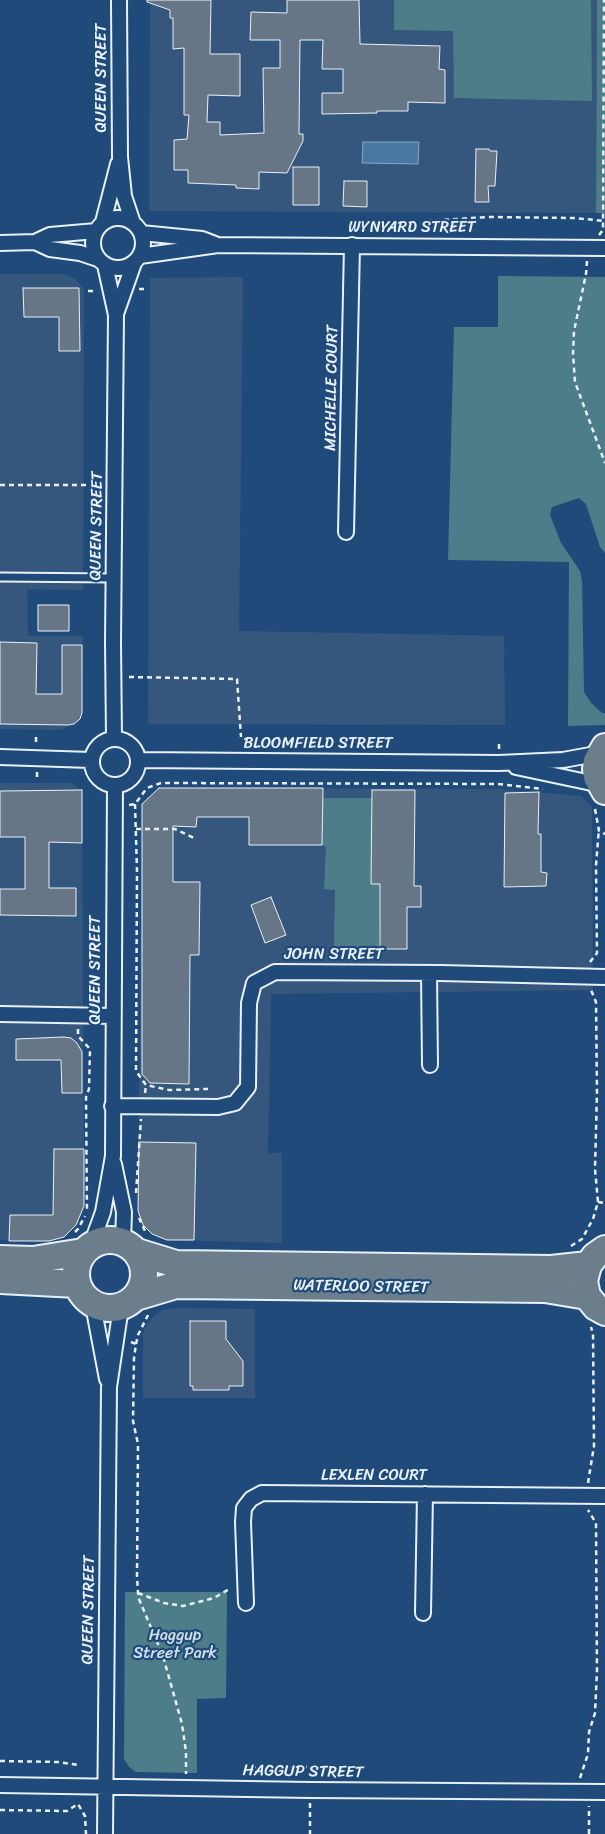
<!DOCTYPE html>
<style>
body{margin:0}
canvas{display:block;background:#1f4a7a}
</style>
<canvas width="605" height="1834"></canvas>
<script>
const c = document.querySelector('canvas').getContext('2d');
c.lineJoin = 'round';
function fill(path, color) { c.fillStyle = color; c.fill(path, 'evenodd'); }
const toPath = rows => new Path2D(rows.map(r => 'M' + r).join(''));
function stroke(path, color, width, dash) { c.strokeStyle = color; c.lineWidth = width; c.lineCap = dash ? 'butt' : 'round'; c.setLineDash(dash || []); c.stroke(path); }
function drawText(font, color, halo, rows, align = 'center') {
  c.font = font + ' Sriracha,sans-serif'; c.lineWidth = 4.5; c.setLineDash([]); c.textBaseline = 'middle'; c.strokeStyle = halo; c.fillStyle = color; for (const [text, x, y, turn = 0] of rows) {
    c.save(); c.translate(x, y); c.rotate((+turn || 0) * Math.PI / 180); c.textAlign = isNaN(turn) ? turn : align; if (halo) c.strokeText(text, 0, 0); c.fillText(text, 0, 0); c.restore();
  }
}
const built = toPath([
 [150,0,597,0,596,213,149,211],
 [0,274,64,274,74,278,84,289,83,590,27,589,28,636,83,636,82,713,80,719,61,730,0,729],
 [243,277,239,631,504,636,505,725,148,724,150,278],
 [0,783,71,783,82,790,84,1206,76,1225,64,1237,49,1241,0,1240],
 [159,788,499,789,581,796,592,807,593,990,271,994,268,1153,282,1153,282,1243,167,1240,152,1234,143,1225,138,1211,142,804],
 [177,1308,255,1309,255,1398,143,1398,143,1335,145,1326,154,1316,163,1310]
]);
const green = toPath([
 [394,0,591,0,592,101,454,98,453,31,394,30],
 [597,0,605,0,605,213,596,213],
 [498,276,605,277,605,553,600,547,586,504,579,498,552,507,550,515,561,543,580,571,582,581,584,692,591,703,602,713,605,713,605,725,568,726,569,562,448,560,454,327,498,327],
 [323,798,372,798,371,884,380,884,379,957,336,958,334,948,335,890,324,889,326,847,322,845],
 [125,1592,227,1592,226,1698,197,1699,197,1773,136,1772,129,1767,124,1759]
]);
const water = toPath([
 [363,142,419,142,418,164,362,163,363,142]
]);
const building = toPath([
 [147,0,211,0,210,54,240,54,240,96,208,95,207,122,220,122,220,135,264,133,263,68,280,68,280,40,250,40,251,12,287,13,287,0,359,0,360,44,440,46,439,69,445,70,445,103,408,102,408,111,377,111,377,113,322,114,322,93,343,93,343,69,322,69,323,40,300,40,299,134,303,134,303,141,287,173,259,172,259,189,236,188,236,185,188,183,188,170,174,170,174,140,187,139,189,115,184,115,184,48,173,49,173,18,170,18,170,10,147,2,147,0],
 [476,149,489,149,490,151,497,151,495,186,488,186,489,202,475,202,476,149],
 [293,167,319,167,319,205,293,205,293,167],
 [344,181,367,181,367,207,343,206,344,181],
 [23,288,79,288,80,351,59,351,59,317,24,317,23,288],
 [38,605,69,605,69,631,38,631,38,605],
 [0,642,37,643,36,694,62,694,62,645,82,645,82,713,80,719,74,724,68,725,0,724,0,642],
 [159,788,323,788,322,845,249,845,249,817,197,817,196,827,173,826,173,882,200,882,199,955,190,955,189,1084,150,1083,142,1074,142,804,159,788],
 [82,790,82,843,49,842,49,888,76,888,76,916,0,915,0,889,25,889,25,837,0,837,0,791,82,790],
 [372,790,415,790,414,886,421,886,421,907,407,907,407,949,380,949,380,884,371,884,372,790],
 [539,792,538,834,541,834,541,872,547,873,546,886,504,887,505,793,539,792],
 [271,897,286,935,265,943,251,905,271,897],
 [64,1037,71,1038,77,1043,82,1052,82,1093,62,1093,61,1060,16,1060,16,1039,64,1037],
 [139,1142,196,1143,194,1240,167,1240,152,1234,143,1225,138,1211,139,1142],
 [54,1149,84,1149,84,1206,76,1225,64,1237,49,1241,9,1241,10,1215,53,1215,54,1149],
 [190,1321,226,1321,226,1339,243,1361,243,1386,229,1386,229,1390,193,1390,193,1386,190,1386,190,1321]
]);
const path = toPath([
 [426,221,488,217,575,218,605,221],
 [599,235,603,230,604,0],
 [587,261,586,274,574,331,573,354,575,382,605,463],
 [139,289,147,289],
 [88,291,96,291],
 [0,485,88,485],
 [129,677,237,679,241,737],
 [36,737,36,744],
 [499,749,499,740],
 [37,772,37,780],
 [135,804,137,871,136,1071,146,1085,169,1090,208,1089],
 [129,805,135,804,147,788,161,783,498,784,543,789],
 [595,809,599,831,605,834],
 [136,829,175,829,194,838],
 [590,962,597,953,596,865,599,828],
 [78,1029,78,1036,90,1049,89,1089,86,1097,87,1211],
 [145,1093,146,1085],
 [136,1193,141,1119],
 [598,1202,605,1203],
 [139,1218,146,1233],
 [75,1232,78,1229,85,1216],
 [571,1246,582,1239,593,1219,598,1202,595,1169,597,1092,596,1002,591,990],
 [131,1342,136,1344,134,1358,133,1421,138,1444,137,1576,138,1593,139,1599,163,1656,182,1724,186,1752,186,1774],
 [136,1344,138,1335,148,1315],
 [588,1483,594,1446,593,1334,591,1327],
 [138,1593,164,1603,183,1606,214,1598,231,1588],
 [0,1761,58,1762,79,1765],
 [251,1767,307,1767],
 [580,1778,588,1754,589,1732,595,1713,597,1671,596,1523,588,1510],
 [310,1803,310,1834],
 [0,1810,67,1811,78,1804,85,1816,86,1834],
 [589,1834,589,1806]
]);
const lane = toPath([
 [0,577,113,578]
]);
const street = toPath([
 [119,0,120,157,124,196,133,223],
 '93 243a25 25 0 1 1 50 0a25 25 0 1 1-50 0Z',
 [103,222,118,164],
 [141,233,202,239,215,244],
 [35,242,50,249,80,253,98,259],
 [0,243,35,242,50,235,96,231],
 [140,256,218,245,605,248],
 [105,265,116,315,113,642,114,738],
 [116,314,134,263],
 [346,532,352,245],
 '92 762a23 23 0 1 1 46 0a23 23 0 1 1-46 0Z',
 [0,757,91,760],
 [138,760,499,763,563,760,601,753],
 [516,767,601,785],
 [429,973,430,1065],
 [0,1014,113,1016],
 [112,1106,218,1107,235,1103,248,1087,249,1003,254,983,275,972,440,973,605,977],
 [114,1164,124,1212,123,1242],
 [91,1245,103,1212,113,1156,115,785],
 [93,1305,107,1379],
 [246,1603,243,1522,244,1508,251,1499,262,1493,605,1496],
 [423,1613,425,1494],
 [0,1785,310,1790,605,1792],
 [105,1834,109,1387,121,1307]
]);
const highway = toPath([
 [605,747,597,761,596,769,597,777,605,791],
 '76 1274a34 34 0 1 1 68 0a34 34 0 1 1-68 0Z',
 [605,1249,595,1256,588,1265,584,1281,587,1296,596,1307,605,1312],
 [137,1252,176,1264,551,1269,588,1265],
 [0,1259,33,1260,83,1252],
 [0,1280,77,1284],
 [136,1297,176,1285,545,1289,587,1296]
]);
const streetNames = [
 ["QUEEN STREET",102,78,-90],
 ["WYNYARD STREET",412,228],
 ["MICHELLE COURT",332,388,-89],
 ["QUEEN STREET",97,526,-89],
 ["BLOOMFIELD STREET",318,744],
 ["JOHN STREET",334,955],
 ["QUEEN STREET",96,970,-90],
 ["WATERLOO STREET",361,1287,1],
 ["LEXLEN COURT",374,1476],
 ["QUEEN STREET",89,1610,-89],
 ["HAGGUP STREET",303,1772,1]
];
const parkNames = [
 ["Haggup",175,1636],
 ["Street Park",175,1654]
];
fill(built, '#35577e');
fill(green, '#4c7d89');
fill(water, '#4978a5');
stroke(water, '#89a8c6', 1);
fill(building, '#677687');
stroke(building, '#e8f1f8', 1);
stroke(lane, '#e8f1f8', 11);
stroke(street, '#e8f1f8', 18);
stroke(highway, '#e8f1f8', 30);
stroke(path, '#e8f1f8', 2.5, [5, 4]);
stroke(lane, '#1f4a7a', 7);
stroke(street, '#1f4a7a', 14);
stroke(highway, '#6c7d8c', 26);
drawText('16px', '#e8f1f8', '#1f4a7a', streetNames);
drawText('16px', '#d1e0e7', '#1f4a7a', parkNames);
</script>
